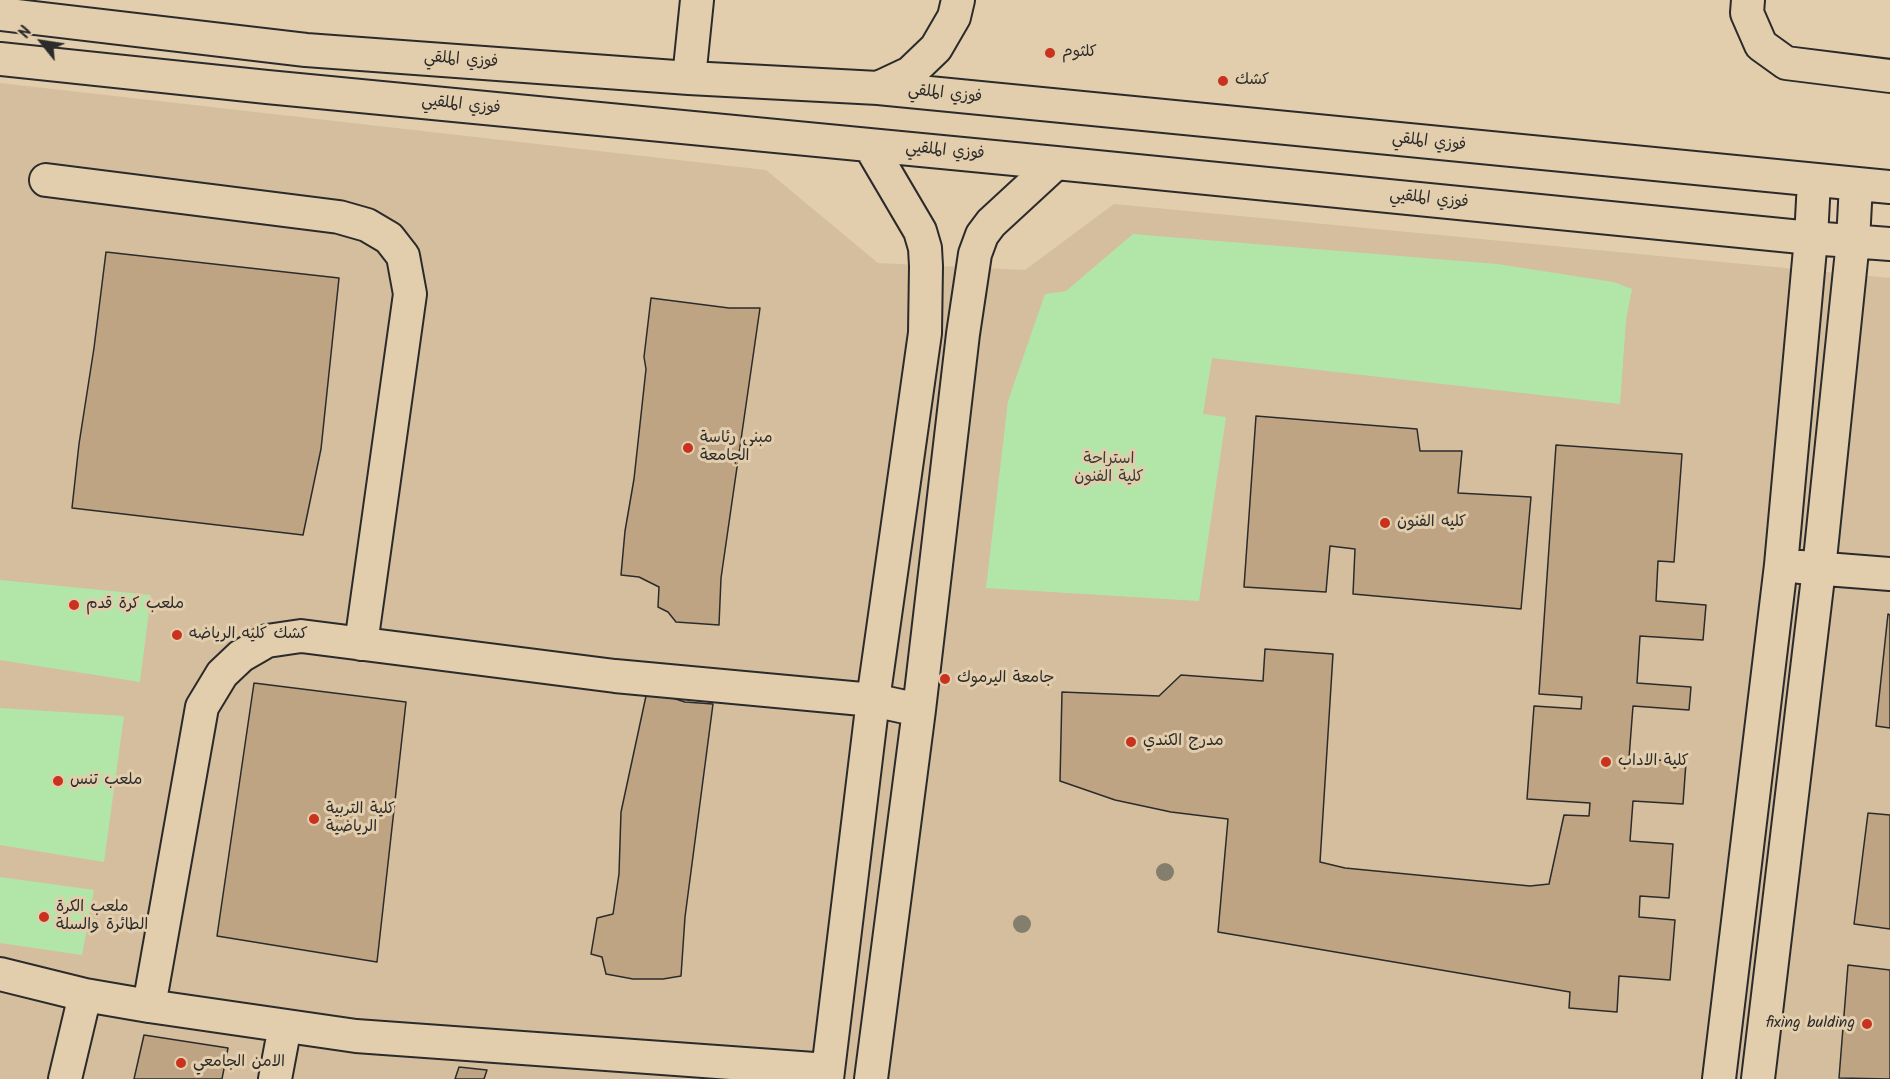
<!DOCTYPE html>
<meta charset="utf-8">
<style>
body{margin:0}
#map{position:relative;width:1890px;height:1079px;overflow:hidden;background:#e2cdac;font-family:Kalam,sans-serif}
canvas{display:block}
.north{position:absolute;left:12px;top:12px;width:60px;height:60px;-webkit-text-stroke:4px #e2cdac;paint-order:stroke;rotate:300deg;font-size:16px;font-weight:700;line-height:24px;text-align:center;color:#2b2b2b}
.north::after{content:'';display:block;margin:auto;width:21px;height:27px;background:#2b2b2b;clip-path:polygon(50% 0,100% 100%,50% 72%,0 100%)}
</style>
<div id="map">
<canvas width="1890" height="1079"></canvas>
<div class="north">N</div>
</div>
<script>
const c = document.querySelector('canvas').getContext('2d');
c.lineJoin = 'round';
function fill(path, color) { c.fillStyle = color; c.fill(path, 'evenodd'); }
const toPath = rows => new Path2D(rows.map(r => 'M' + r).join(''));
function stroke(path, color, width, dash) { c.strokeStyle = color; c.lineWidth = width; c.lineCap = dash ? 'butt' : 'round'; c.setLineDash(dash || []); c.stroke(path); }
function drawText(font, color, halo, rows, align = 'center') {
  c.font = font + ' Kalam,"Playpen Sans Arabic",sans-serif'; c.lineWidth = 6; c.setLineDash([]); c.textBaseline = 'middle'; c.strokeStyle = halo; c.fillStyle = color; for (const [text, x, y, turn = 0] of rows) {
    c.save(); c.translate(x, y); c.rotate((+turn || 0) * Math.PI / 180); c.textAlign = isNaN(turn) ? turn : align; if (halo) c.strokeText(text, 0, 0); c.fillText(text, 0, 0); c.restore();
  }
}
const built = toPath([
 [0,83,766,170,878,263,1025,270,1114,204,1890,278,1890,1079,0,1079]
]);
const green = toPath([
 [1133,234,1497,264,1613,282,1632,289,1626,320,1620,404,1212,358,1203,414,1226,417,1199,601,986,588,1008,401,1045,294,1066,291],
 [0,580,151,595,140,682,0,660],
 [0,708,124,716,104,862,0,845],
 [0,877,94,890,82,955,0,943]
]);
const building = toPath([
 [106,252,339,278,321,449,303,535,72,508,79,444,94,348,106,252],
 [651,298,729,308,760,308,721,578,719,625,676,622,668,612,658,607,659,587,639,577,621,575,625,531,634,479,641,415,646,369,644,357,651,298],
 [1256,416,1417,429,1420,451,1462,451,1458,493,1531,497,1521,609,1353,594,1355,549,1330,546,1326,592,1244,587,1256,416],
 [1556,445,1682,454,1674,562,1658,561,1656,601,1706,605,1703,640,1640,636,1637,683,1691,687,1689,710,1633,706,1629,758,1686,762,1683,804,1633,801,1630,841,1673,844,1669,898,1640,896,1639,917,1675,920,1670,980,1619,976,1617,1012,1569,1008,1570,992,1218,932,1228,819,1171,812,1115,800,1060,781,1062,692,1159,696,1181,675,1263,681,1265,649,1333,654,1320,862,1345,868,1530,886,1549,884,1564,815,1589,816,1590,803,1527,799,1534,706,1581,709,1582,697,1539,694,1556,445],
 [1888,614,1890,615,1890,728,1876,726,1888,614],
 [254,683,406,702,377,962,217,936,254,683],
 [646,696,666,696,685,702,713,704,685,917,681,976,663,979,633,979,606,974,602,957,591,954,597,918,613,914,619,874,621,812,646,696],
 [1868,813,1890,815,1890,929,1854,924,1868,813],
 [1848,965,1890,970,1890,1079,1839,1078,1848,965],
 [144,1035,228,1048,222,1079,134,1079,144,1035],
 [459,1067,487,1070,484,1079,455,1079,459,1067]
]);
const minor = toPath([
 [1748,0,1747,13,1761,45,1786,63,1890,76],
 [0,14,306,50,689,78,878,88,1890,187],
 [0,59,267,87,1056,163,1811,238,1890,244],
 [689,78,697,0],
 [878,88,910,73,936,48,954,17,958,0],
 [46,180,339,217,367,225,389,238,403,256,410,294,361,644],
 [1800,567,1890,574],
 [0,974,85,995,149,1006,356,1036,828,1070],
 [149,1006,202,707,222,674,241,656,267,641,301,636,615,676,873,700,919,710],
 [65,1079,85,995],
 [275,1079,285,1026],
 [827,1079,873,700,925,333,926,266,925,248,920,231,870,146],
 [871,1079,919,710,963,334,975,254,982,235,991,223,1056,163],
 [1719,1079,1781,565,1811,238,1814,181],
 [1758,1079,1819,569,1853,241,1856,184]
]);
const trees = [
 [1165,872],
 [1022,924]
];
const markers = [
 [1050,53,6,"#c8321e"],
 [1223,81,6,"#c8321e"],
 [688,448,6,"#c8321e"],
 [1385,523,6,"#c8321e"],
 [74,605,6,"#c8321e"],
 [177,635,6,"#c8321e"],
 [945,679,6,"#c8321e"],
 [1131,742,6,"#c8321e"],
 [1606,762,6,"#c8321e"],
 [58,781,6,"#c8321e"],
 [314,819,6,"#c8321e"],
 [44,917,6,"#c8321e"],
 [1867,1024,6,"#c8321e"],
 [181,1063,6,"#c8321e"]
];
const poiNames = [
 ["كلثوم",1062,53],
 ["كشك",1235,81],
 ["مبنى رئاسة",700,439],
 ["الجامعة",700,457],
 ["كليه الفنون",1397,523],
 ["ملعب كرة قدم",86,605],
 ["كشك كليه الرياضه",189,635],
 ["جامعة اليرموك",957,679],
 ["مدرج الكندي",1143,742],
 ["كلية الاداب",1618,762],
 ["ملعب تنس",70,781],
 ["كلية التربية",326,810],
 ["الرياضية",326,828],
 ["ملعب الكرة",56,908],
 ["الطائرة والسلة",56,926],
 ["fixing bulding",1855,1024,"right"],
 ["الامن الجامعي",193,1063]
];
const streetNames = [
 ["فوزي الملقي",461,61,4],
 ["فوزي الملقي",945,95,6],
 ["فوزي الملقيي",461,106,6],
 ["فوزي الملقي",1429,143,6],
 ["فوزي الملقيي",945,152,5],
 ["فوزي الملقيي",1429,200,6]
];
const parkNames = [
 ["استراحة",1109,460],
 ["كلية الفنون",1109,478]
];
fill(built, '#d5be9e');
fill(green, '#b2e6a8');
fill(building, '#bfa484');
stroke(building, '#2b2b2b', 1.5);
stroke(minor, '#2b2b2b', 36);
stroke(minor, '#e2cdac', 32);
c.fillStyle = '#847e6c';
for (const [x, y] of trees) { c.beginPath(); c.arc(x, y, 9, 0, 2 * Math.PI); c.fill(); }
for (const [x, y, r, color] of markers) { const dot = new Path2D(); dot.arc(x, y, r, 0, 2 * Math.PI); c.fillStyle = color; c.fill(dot); stroke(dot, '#e2cdac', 2); }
drawText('16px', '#2b2b2b', '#e2cdac', poiNames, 'left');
drawText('16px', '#2b2b2b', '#e2cdac', streetNames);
drawText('16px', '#383e38', '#e2cdac', parkNames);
</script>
